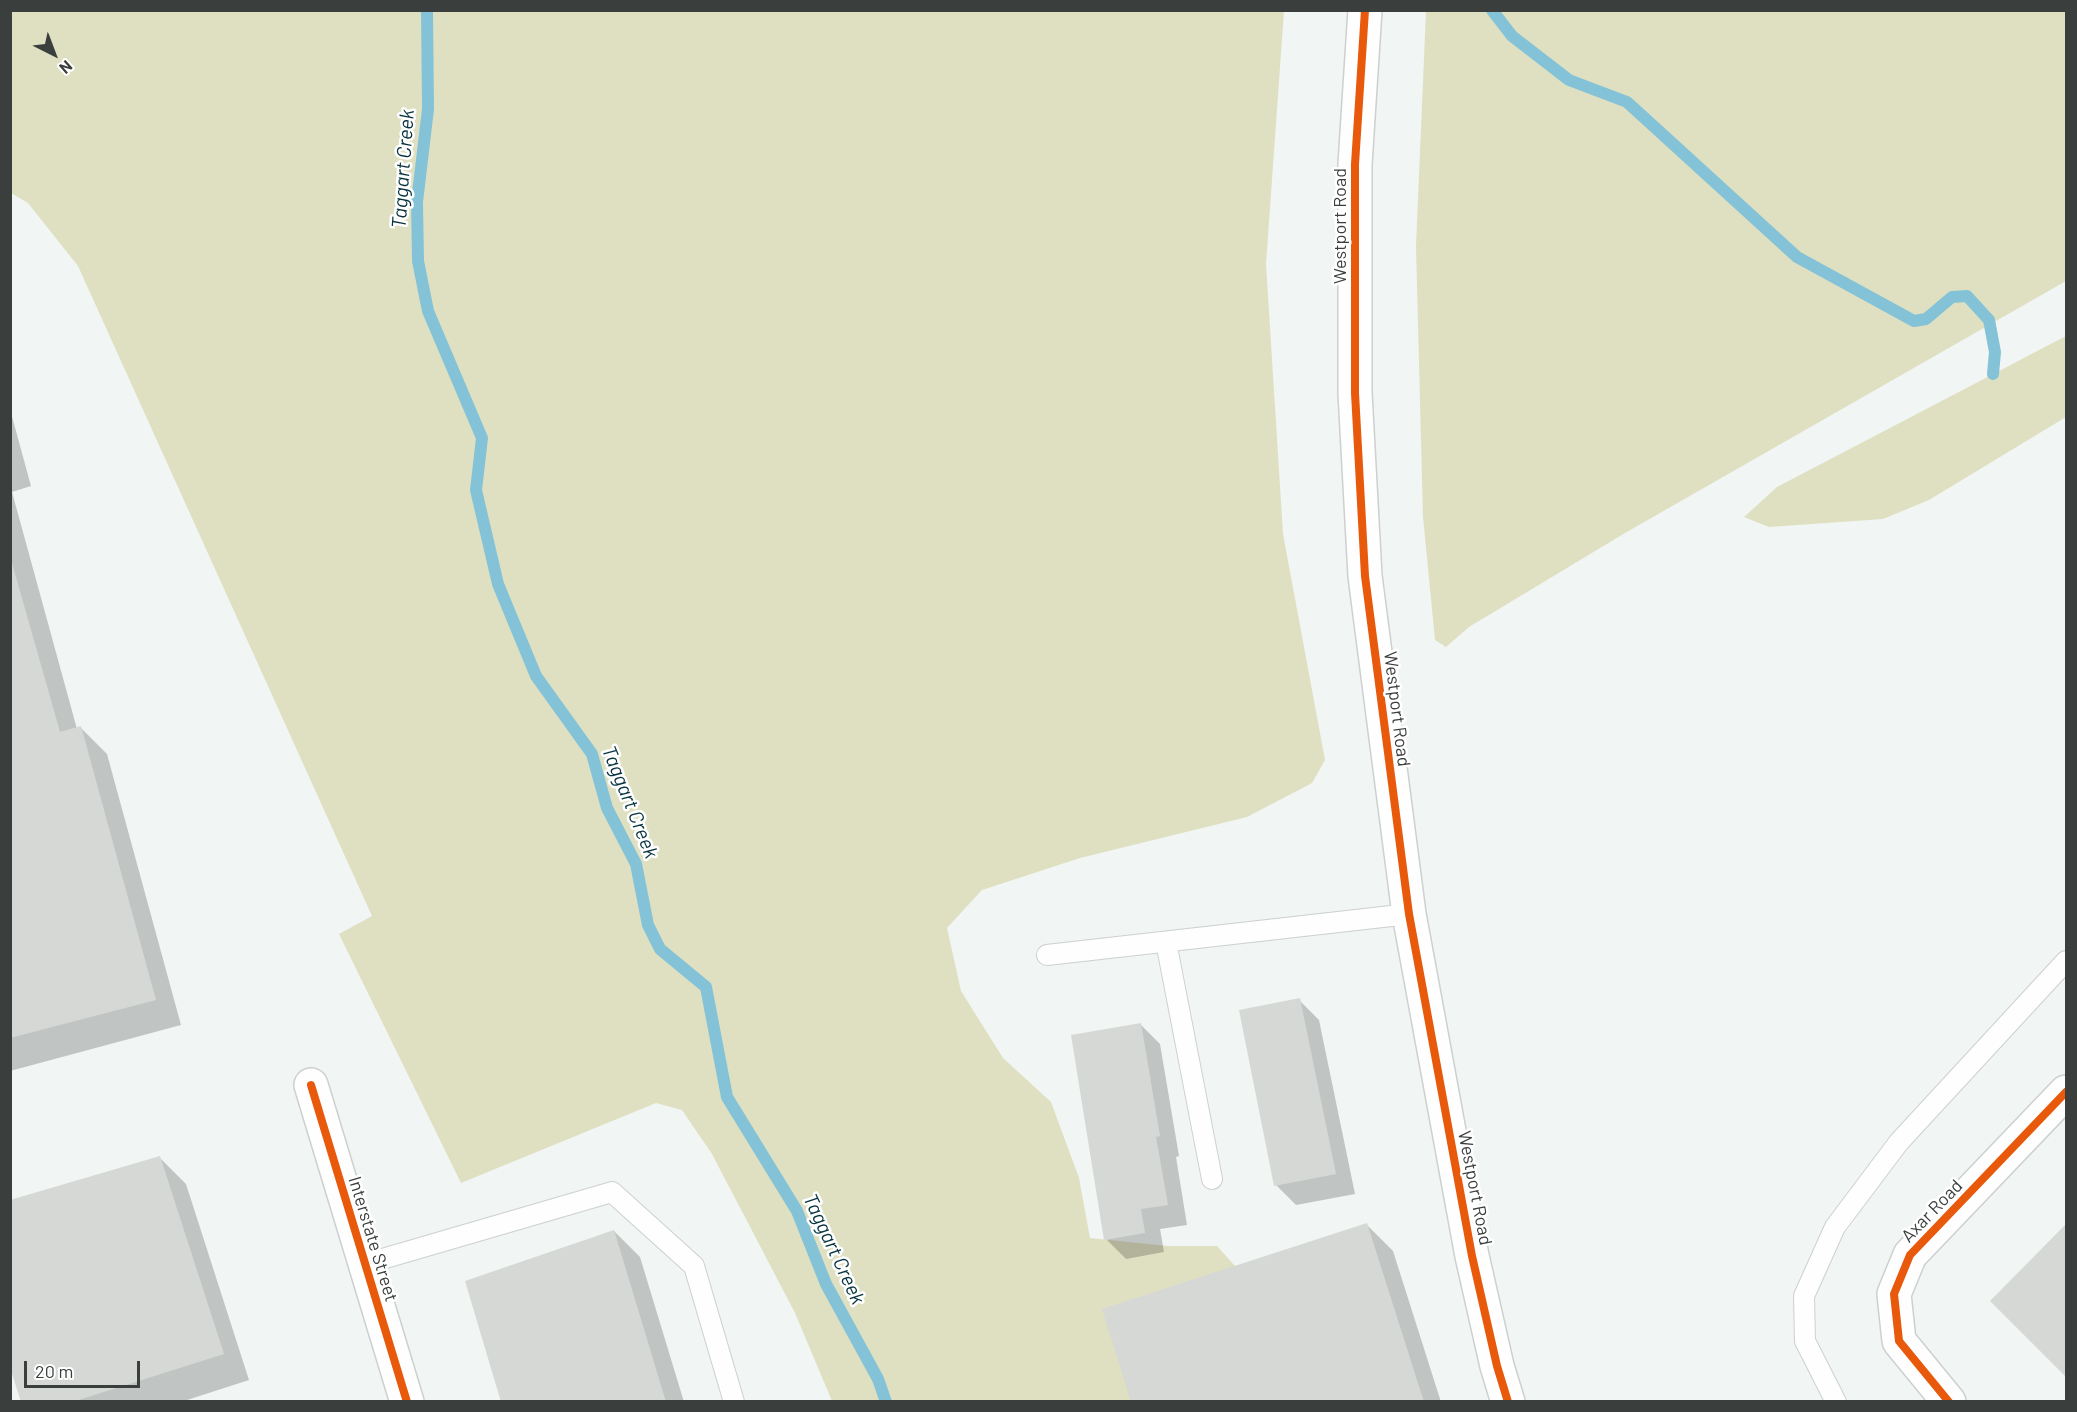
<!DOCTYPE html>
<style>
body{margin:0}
#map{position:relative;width:2077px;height:1412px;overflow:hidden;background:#f1f5f3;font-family:Barlow,sans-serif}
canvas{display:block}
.frame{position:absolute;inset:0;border:12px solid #3a3e3c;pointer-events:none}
.north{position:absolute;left:24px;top:24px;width:60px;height:60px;-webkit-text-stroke:4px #fff;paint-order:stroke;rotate:138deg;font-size:16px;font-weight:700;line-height:24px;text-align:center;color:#3a3e3c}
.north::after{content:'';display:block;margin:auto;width:21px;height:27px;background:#3a3e3c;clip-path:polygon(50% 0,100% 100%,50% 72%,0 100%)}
.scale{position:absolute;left:24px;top:1361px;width:116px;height:27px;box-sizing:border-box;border:3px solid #3a3e3c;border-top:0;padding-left:8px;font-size:18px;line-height:21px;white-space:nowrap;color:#3a3e3c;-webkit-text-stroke:4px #fff;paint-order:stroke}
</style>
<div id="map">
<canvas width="2077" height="1412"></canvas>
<div class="frame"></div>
<div class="north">N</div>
<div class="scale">20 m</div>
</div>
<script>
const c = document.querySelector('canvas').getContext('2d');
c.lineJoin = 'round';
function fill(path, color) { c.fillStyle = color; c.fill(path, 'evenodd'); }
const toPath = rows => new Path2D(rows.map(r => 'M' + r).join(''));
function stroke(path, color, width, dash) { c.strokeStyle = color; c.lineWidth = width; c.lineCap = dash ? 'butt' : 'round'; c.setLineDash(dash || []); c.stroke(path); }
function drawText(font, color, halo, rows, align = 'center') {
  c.font = font + ' Barlow,sans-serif'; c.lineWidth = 5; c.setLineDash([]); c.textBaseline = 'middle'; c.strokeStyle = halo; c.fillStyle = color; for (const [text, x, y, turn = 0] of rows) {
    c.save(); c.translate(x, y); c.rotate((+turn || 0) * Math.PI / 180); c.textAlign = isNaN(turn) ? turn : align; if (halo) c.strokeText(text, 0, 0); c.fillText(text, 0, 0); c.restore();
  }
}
const green = toPath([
 [11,11,1284,11,1266,264,1283,534,1325,760,1312,783,1247,817,1080,858,982,890,947,928,961,991,1003,1058,1051,1102,1079,1178,1090,1238,1168,1246,1217,1246,1235,1266,1131,1401,832,1401,795,1313,712,1154,682,1110,656,1103,461,1183,339,934,372,916,78,266,28,203,11,193],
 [1426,11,2066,11,2066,281,1625,533,1469,627,1446,647,1435,640,1423,517,1416,246],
 [2066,336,2066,417,1929,500,1883,519,1769,527,1744,517,1777,487]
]);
const shadow = toPath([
 [10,409,31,486,12,492,77,729,81,728,107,754,181,1025,10,1071],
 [1299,1000,1319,1020,1355,1194,1296,1205,1276,1185],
 [1140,1024,1160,1044,1179,1156,1176,1157,1187,1225,1160,1229,1164,1252,1126,1259,1106,1239],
 [160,1158,186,1184,249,1380,181,1402,22,1402],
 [1367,1225,1393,1251,1441,1402,1133,1402],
 [2066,1226,2066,1375,1992,1301],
 [614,1231,640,1257,684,1402,502,1402]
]);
const stream = toPath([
 [427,10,428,109,417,202,418,261,428,311,482,438,476,490,498,584,536,676,592,754,607,808,636,864,648,925,660,949,706,987,727,1097,797,1211,826,1284,878,1379,886,1402],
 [1492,10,1512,36,1569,80,1627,102,1797,257,1914,321,1926,319,1952,297,1967,296,1989,320,1995,352,1993,374]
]);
const building = toPath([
 [10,556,60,732,81,726,156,1000,10,1038],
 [1300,998,1336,1174,1274,1186,1239,1010],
 [1141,1023,1160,1136,1156,1137,1168,1205,1141,1209,1145,1233,1104,1240,1071,1035],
 [160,1156,224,1354,72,1402,21,1402,10,1367,10,1200],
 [1367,1223,1424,1402,1131,1402,1102,1309],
 [2066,1224,2066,1377,1990,1301],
 [614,1230,666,1402,501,1402,465,1281]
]);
const service = toPath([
 [1166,942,1212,1179],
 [1047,955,1409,914],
 [365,1264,612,1192,694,1266,734,1402],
 [1836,1402,1805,1341,1804,1296,1835,1227,1899,1142,2066,961]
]);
const minor = toPath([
 [1365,10,1355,164,1355,393,1365,576,1409,914,1472,1256,1497,1366,1508,1402],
 [311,1085,407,1402],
 [1949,1402,1899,1341,1894,1294,1910,1255,2066,1092]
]);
const cycleway = toPath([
 [1365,10,1355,164,1355,393,1365,576,1409,914,1472,1256,1497,1366,1508,1402],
 [311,1085,407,1402],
 [1949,1402,1899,1341,1894,1294,1910,1255,2066,1092]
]);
const streetNames = [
 ["Westport Road",1340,226,-90],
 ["Westport Road",1397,709,83],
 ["Westport Road",1475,1188,79],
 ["Axar Road",1932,1211,-46],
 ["Interstate Street",373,1239,73]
];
const waterNames = [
 ["Taggart Creek",403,169,-86],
 ["Taggart Creek",630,802,68],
 ["Taggart Creek",834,1249,65]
];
fill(green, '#dfe0c1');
fill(shadow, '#0003');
stroke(stream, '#84c3d7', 12);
fill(building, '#d6d8d6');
stroke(service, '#ccd0ce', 22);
stroke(minor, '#ccd0ce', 36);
stroke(service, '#fdfefd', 20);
stroke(minor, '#fdfefd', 33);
stroke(cycleway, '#e8590c', 8);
drawText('18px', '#3a3e3c', '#fff', streetNames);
drawText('italic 20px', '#07333f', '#fff', waterNames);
</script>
